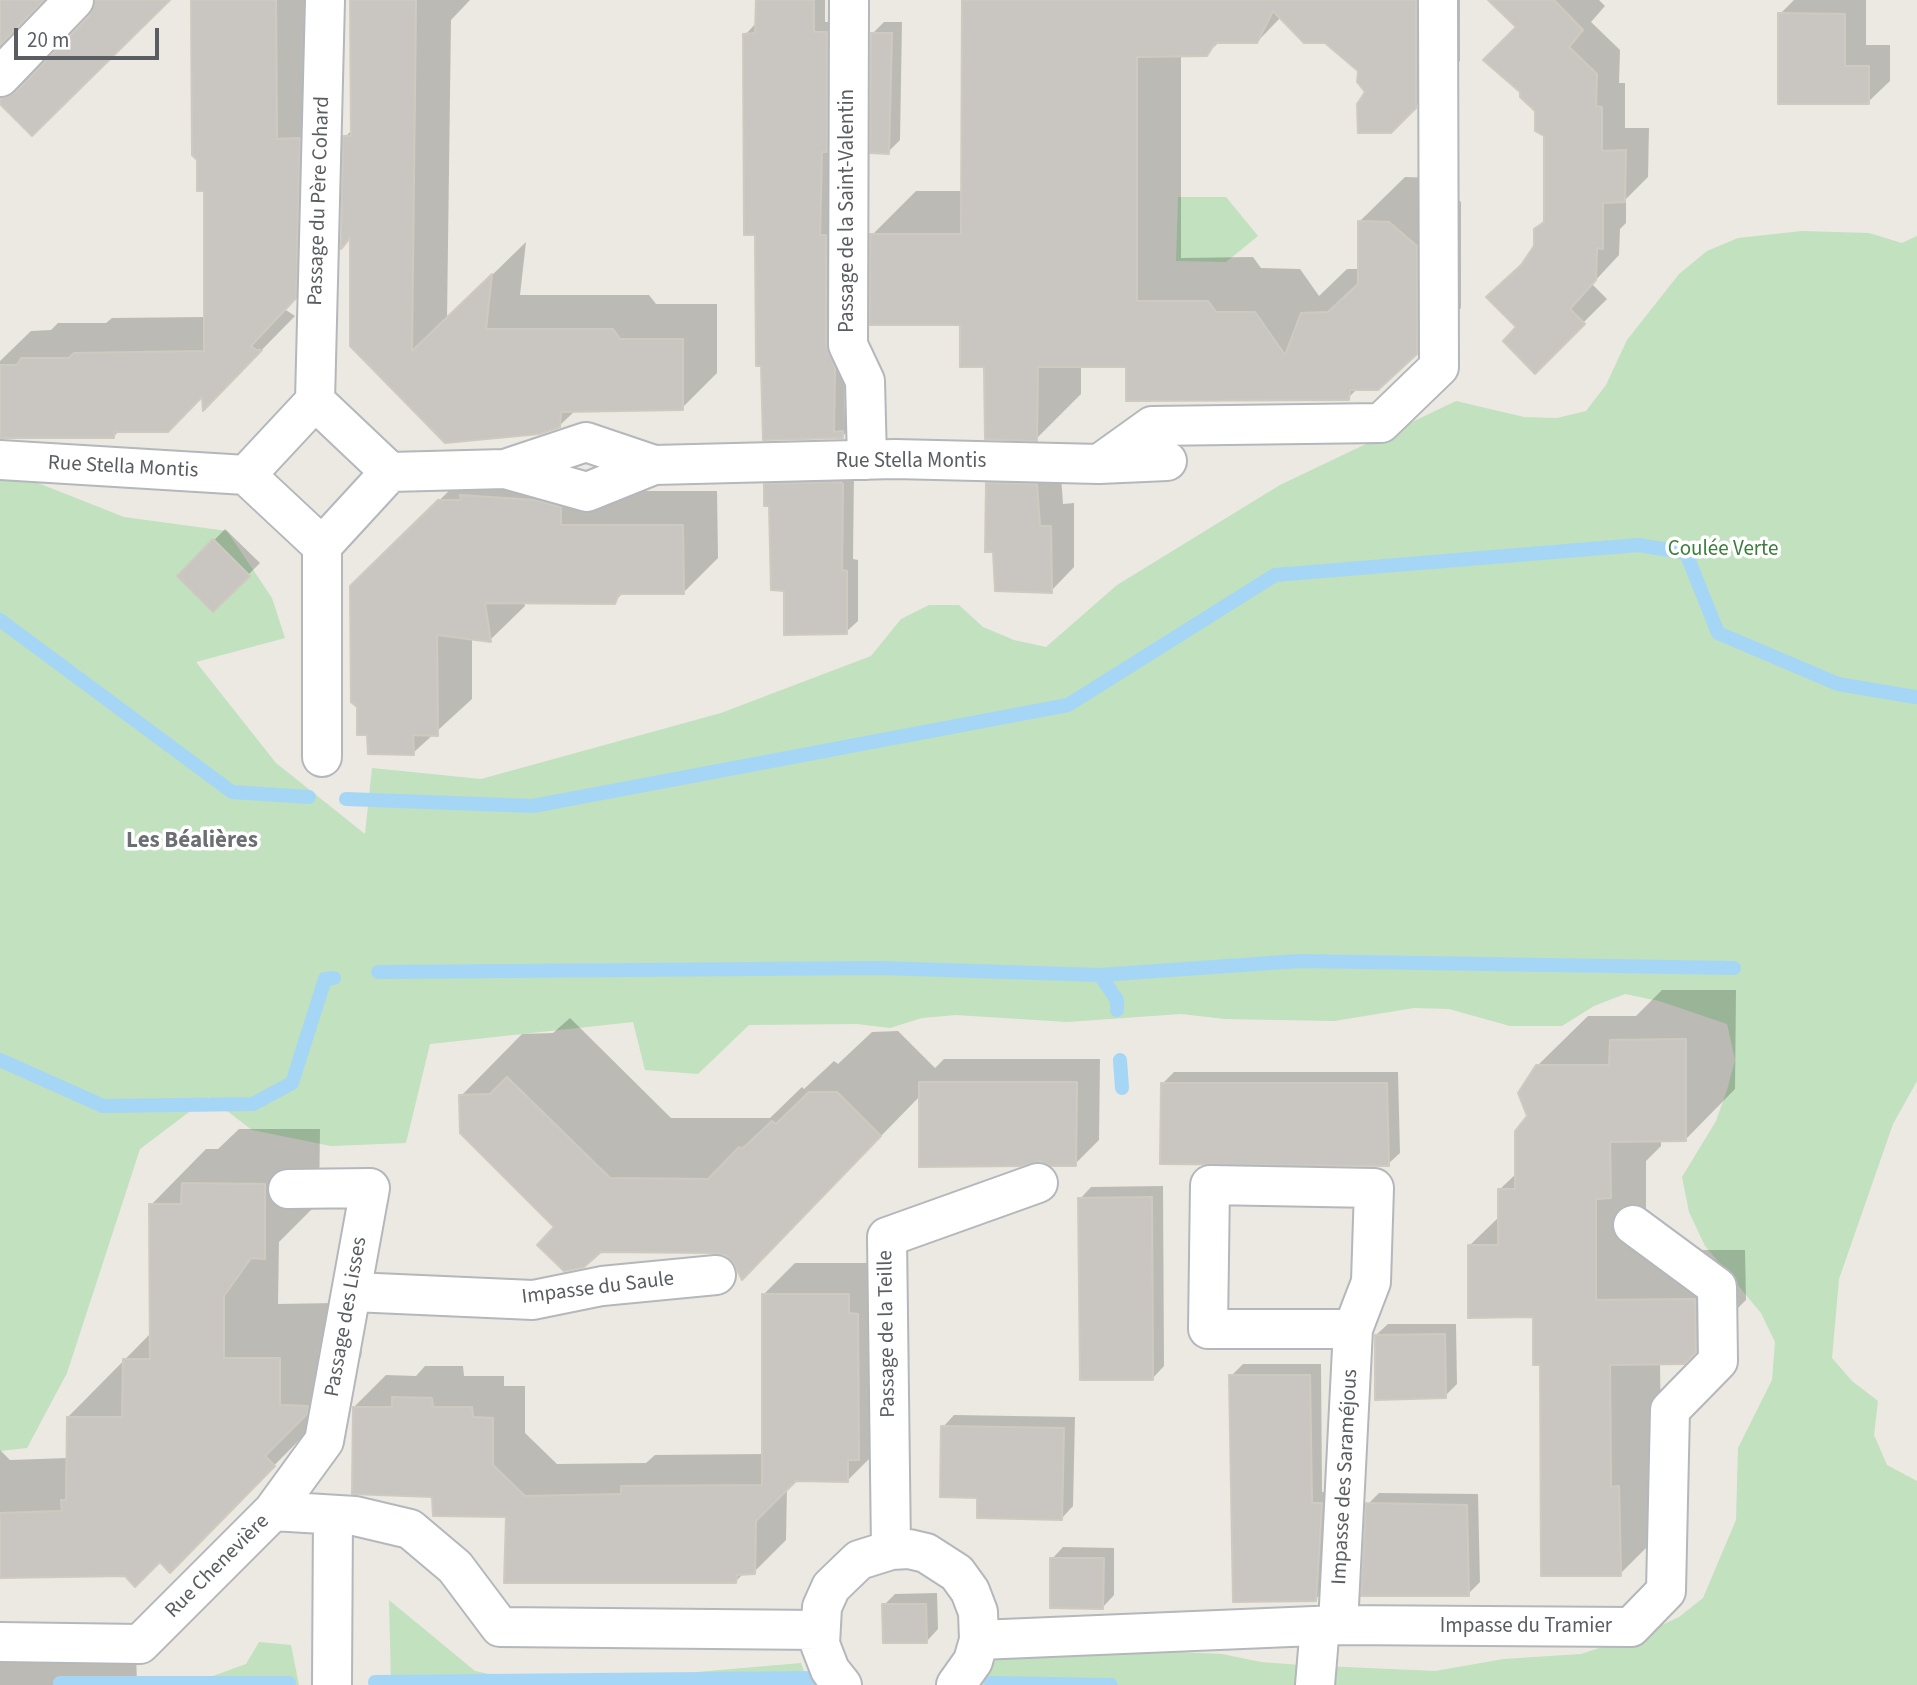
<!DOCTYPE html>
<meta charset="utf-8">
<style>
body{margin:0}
#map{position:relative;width:1917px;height:1685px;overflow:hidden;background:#ebe9e1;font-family:"Source Sans 3",sans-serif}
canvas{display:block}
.scale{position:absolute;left:14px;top:28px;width:145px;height:32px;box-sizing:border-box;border:4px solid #5a5d61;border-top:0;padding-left:9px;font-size:21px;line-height:24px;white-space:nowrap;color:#5a5d61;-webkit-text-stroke:5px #fff;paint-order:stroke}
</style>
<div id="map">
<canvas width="1917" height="1685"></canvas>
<div class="scale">20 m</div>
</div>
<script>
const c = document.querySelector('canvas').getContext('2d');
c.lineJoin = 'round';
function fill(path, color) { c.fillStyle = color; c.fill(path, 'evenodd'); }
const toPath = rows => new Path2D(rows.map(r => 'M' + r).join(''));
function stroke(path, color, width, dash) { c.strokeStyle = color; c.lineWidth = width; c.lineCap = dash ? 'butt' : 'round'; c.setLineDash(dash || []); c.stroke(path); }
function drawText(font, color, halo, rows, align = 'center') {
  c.font = font + ' "Source Sans 3",sans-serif'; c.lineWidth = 7; c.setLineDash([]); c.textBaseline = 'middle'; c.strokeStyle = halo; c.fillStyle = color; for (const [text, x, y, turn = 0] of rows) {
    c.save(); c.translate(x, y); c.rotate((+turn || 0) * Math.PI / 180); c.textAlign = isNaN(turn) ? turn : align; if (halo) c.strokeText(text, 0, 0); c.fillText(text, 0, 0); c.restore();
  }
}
const green = toPath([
 [1178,197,1226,197,1258,236,1226,262,1176,261],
 [1802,231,1869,233,1902,243,1917,236,1917,1081,1893,1124,1839,1279,1832,1358,1852,1381,1878,1401,1874,1435,1887,1465,1917,1481,1917,1685,973,1685,984,1662,1047,1646,1222,1654,1261,1662,1300,1665,1435,1671,1504,1659,1581,1654,1647,1632,1679,1617,1703,1598,1736,1520,1738,1448,1772,1380,1775,1342,1761,1313,1705,1246,1689,1212,1682,1177,1716,1121,1727,1090,1735,1060,1727,1024,1659,1001,1625,994,1594,1006,1562,1026,1510,1026,1449,1009,1414,1008,1334,1021,1225,1019,1181,1014,1067,1022,956,1015,922,1018,890,1028,857,1024,749,1025,698,1074,645,1070,633,1022,430,1044,406,1143,331,1146,252,1130,209,1097,140,1149,67,1373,27,1448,0,1451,0,468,124,517,227,531,272,598,285,638,196,662,276,763,365,834,372,768,481,779,721,713,871,656,901,619,929,605,959,605,983,627,1014,640,1046,647,1117,585,1280,485,1456,401,1524,417,1557,418,1586,411,1606,385,1627,340,1679,274,1707,251,1738,238],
 [389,1600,475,1671,540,1685,391,1685],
 [259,1642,291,1645,299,1685,188,1685,246,1664],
 [801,1663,809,1685,637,1685,697,1672]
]);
const shadow = toPath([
 [0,0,43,0,19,25,13,35,13,45,0,58],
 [97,0,167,0,32,133,0,100,0,96,32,64,49,60,92,16],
 [193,0,311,0,331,261,286,310,295,316,239,373,203,393,119,431,114,436,0,436,0,361,31,331,51,330,58,323,106,323,112,318,205,317,205,189],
 [352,0,470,0,451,20,447,319,526,242,520,295,649,295,656,304,717,304,717,373,682,408,576,410,559,426,446,441,352,235,345,137,353,129],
 [758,0,825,0,825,22,838,22,845,421,854,421,853,425,842,437,765,439,745,35,757,22],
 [963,0,1460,0,1460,61,1390,131,1367,92,1360,70,1326,42,1281,17,1257,42,1220,41,1207,54,1181,55,1181,258,1253,257,1261,268,1300,269,1319,296,1347,269,1360,269,1360,221,1405,177,1434,178,1461,202,1461,308,1416,353,1358,388,1348,398,1128,365,1081,365,1081,394,1036,439,986,365,962,323,872,235,916,191,963,191],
 [1516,0,1599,0,1605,6,1591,22,1620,50,1619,83,1625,83,1625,128,1649,128,1648,177,1626,199,1626,223,1620,229,1619,255,1592,284,1607,299,1535,371,1526,261,1536,247,1536,230,1546,220,1546,135,1536,110,1518,27],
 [1794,0,1866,0,1866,45,1890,45,1890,81,1868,102,1780,14],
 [884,22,902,22,900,140,888,152,873,33],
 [1011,460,1060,461,1063,504,1074,503,1074,567,1051,591,988,484],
 [474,466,570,466,595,473,595,491,717,491,718,558,683,593,623,593,614,602,524,602,525,606,490,640,472,638,472,699,413,753,352,587],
 [777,473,854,473,853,559,858,560,858,621,846,632,786,589,766,485],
 [225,529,260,563,213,610,180,576],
 [1662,990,1736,990,1735,1089,1685,1140,1661,1140,1661,1146,1646,1161,1646,1250,1745,1250,1746,1300,1684,1362,1660,1363,1661,1437,1670,1524,1620,1574,1542,1363,1535,1316,1470,1245,1500,1216,1499,1190,1517,1173,1537,1066,1588,1016,1636,1016],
 [570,1018,671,1118,770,1118,802,1087,804,1089,834,1061,838,1064,872,1032,898,1031,935,1068,944,1059,1100,1059,1099,1140,1075,1164,921,1095,803,1216,735,1261,726,1254,556,1227,461,1096,522,1034,553,1033],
 [1174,1072,1398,1072,1400,1153,1388,1164,1163,1083],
 [239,1129,320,1129,319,1202,279,1242,278,1304,335,1303,334,1351,362,1351,361,1357,319,1400,329,1410,225,1515,160,1560,126,1574,0,1576,0,1450,10,1460,68,1458,68,1417,151,1333,151,1205,206,1149,218,1149],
 [1163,1186,1164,1366,1153,1378,1080,1199,1091,1187],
 [795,1263,880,1263,879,1449,847,1481,795,1479,787,1487,786,1540,754,1572,744,1573,736,1581,434,1495,354,1407,386,1375,416,1376,425,1366,463,1366,464,1376,504,1376,504,1386,525,1386,525,1433,557,1464,646,1463,655,1455,763,1454,763,1295],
 [1388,1324,1456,1324,1457,1384,1445,1396,1376,1335],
 [1243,1364,1321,1364,1322,1492,1333,1492,1327,1587,1316,1599,1231,1376],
 [954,1415,1075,1417,1073,1506,1062,1518,979,1496,943,1427],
 [1379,1493,1478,1494,1480,1582,1468,1594,1368,1504],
 [1063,1547,1114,1548,1114,1595,1103,1607,1052,1559],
 [937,1593,938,1629,927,1641,884,1605,895,1594],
 [0,1626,136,1654,137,1683,149,1685,0,1685]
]);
const stream = toPath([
 [0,620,232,792,309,797],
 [346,799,533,806,1068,705,1275,575,1639,545,1686,553,1718,633,1838,684,1915,697],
 [378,972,881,968,1100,975,1117,1000,1117,1010],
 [1100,975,1299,961,1734,968],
 [0,1060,103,1106,253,1104,292,1083,325,979,334,978],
 [1120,1060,1122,1088],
 [375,1682,814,1678],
 [60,1683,289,1683],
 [991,1683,1111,1685]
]);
const building = toPath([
 [0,0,44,0,0,45,0,0],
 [95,0,170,0,32,136,0,104,0,98,16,92,90,15,95,0],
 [191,0,276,0,277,139,300,138,296,298,251,346,256,350,262,350,203,411,202,397,168,432,114,432,114,438,0,438,0,365,17,365,21,358,69,358,74,353,204,351,204,191,197,191,197,160,192,155,191,0],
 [350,0,416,0,412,351,492,274,486,329,613,329,620,339,683,339,683,410,561,412,560,427,539,434,445,443,350,346,350,238,341,249,343,136,351,136,350,0],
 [756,0,814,0,814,32,827,32,827,152,822,152,820,235,826,235,826,345,835,369,834,432,843,431,843,438,763,440,761,366,756,366,755,235,744,235,743,34,755,33,756,0],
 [962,0,1416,0,1416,108,1391,133,1358,133,1357,104,1365,92,1357,82,1358,71,1325,43,1304,43,1273,11,1257,43,1215,43,1207,56,1137,57,1137,301,1208,301,1216,312,1255,312,1285,355,1301,313,1328,312,1358,284,1358,221,1389,222,1417,246,1417,354,1378,390,1350,390,1349,400,1126,401,1126,367,1038,367,1037,441,985,439,984,367,960,367,960,325,870,325,870,234,961,234,962,0],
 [1488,0,1554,0,1583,30,1569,47,1597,74,1596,106,1602,107,1602,151,1626,150,1625,202,1603,203,1603,249,1597,248,1596,280,1570,309,1585,324,1535,374,1503,341,1516,327,1486,297,1521,265,1534,246,1534,229,1544,222,1544,136,1535,131,1535,111,1520,97,1520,92,1483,60,1516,27,1488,0],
 [1778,13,1845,14,1845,66,1869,66,1869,104,1778,104,1778,13],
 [871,33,892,33,889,154,870,153,871,33],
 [841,482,843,484,842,570,847,571,847,634,784,635,784,591,771,590,769,506,764,506,764,484,841,482],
 [986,483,1037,484,1040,526,1051,526,1052,593,995,591,993,552,985,552,986,483],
 [460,495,535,500,561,507,561,525,683,525,684,594,619,594,615,604,485,603,491,642,437,635,438,736,413,735,414,755,368,754,367,735,357,735,357,707,351,702,350,586,438,500,461,500,460,495],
 [213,539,250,576,213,612,177,576,213,539],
 [1686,1039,1686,1141,1610,1142,1611,1198,1596,1199,1596,1300,1695,1299,1696,1352,1684,1364,1610,1365,1611,1487,1619,1486,1621,1576,1541,1576,1540,1365,1533,1365,1533,1317,1468,1318,1468,1245,1498,1245,1498,1189,1515,1189,1515,1131,1527,1116,1518,1093,1536,1065,1609,1065,1610,1040,1686,1039],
 [507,1077,610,1178,708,1179,739,1147,742,1149,772,1121,776,1124,809,1092,837,1092,881,1136,742,1280,733,1262,726,1255,715,1253,601,1252,584,1267,564,1271,537,1245,554,1227,460,1133,459,1095,490,1094,507,1077],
 [919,1082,1077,1082,1076,1166,1051,1166,1041,1161,1020,1166,919,1167,919,1082],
 [1161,1083,1387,1083,1389,1166,1160,1164,1161,1083],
 [182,1183,265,1184,265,1259,251,1258,224,1296,224,1358,280,1358,280,1405,308,1406,307,1414,265,1456,275,1466,170,1573,160,1562,135,1587,125,1576,0,1578,0,1513,62,1511,61,1500,66,1500,67,1417,122,1417,123,1359,150,1359,149,1204,181,1204,182,1183],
 [1152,1197,1153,1380,1080,1380,1078,1198,1152,1197],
 [762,1294,849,1294,849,1313,858,1314,859,1460,848,1460,848,1482,796,1481,756,1521,755,1574,737,1575,736,1583,504,1583,506,1517,433,1516,432,1497,352,1494,353,1407,392,1407,392,1397,432,1398,433,1407,472,1407,473,1417,493,1418,493,1465,525,1496,621,1494,621,1486,762,1485,762,1294],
 [1445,1334,1446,1398,1375,1400,1375,1335,1445,1334],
 [1229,1375,1310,1375,1312,1503,1322,1503,1316,1601,1233,1602,1229,1375],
 [941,1426,1064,1428,1062,1520,977,1518,977,1498,940,1497,941,1426],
 [1366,1503,1467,1505,1469,1596,1361,1596,1366,1503],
 [1050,1558,1104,1558,1103,1609,1050,1608,1050,1558],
 [882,1604,926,1604,927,1643,883,1643,882,1604]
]);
const minor = toPath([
 [849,0,848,345,865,381,867,460],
 [0,77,74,0],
 [315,401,390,472,322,546,246,475,315,401],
 [315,401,325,0],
 [0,460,246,475],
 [1099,464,1152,426,1381,423,1439,367,1438,0],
 [505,469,587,492,654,465],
 [390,472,505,469,586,442,654,465,895,459,1099,464,1167,461],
 [322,546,322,757],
 [353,1292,533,1300,602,1286,716,1275],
 [273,1511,324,1441,370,1188,288,1189],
 [891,1550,887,1237,1038,1183],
 [1338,1625,1353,1329,1371,1282,1374,1188,1210,1185,1208,1329,1353,1329],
 [979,1640,1338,1625,1631,1627,1666,1591,1670,1410,1718,1361,1717,1287,1633,1225],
 [0,1642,140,1644,273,1511,355,1516,410,1529,455,1567,500,1627,819,1630],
 [332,1685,333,1515],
 [842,1685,830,1670,820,1644,822,1607,831,1587,859,1560,891,1550,909,1549,926,1553,957,1573,970,1591,978,1612,979,1640,973,1661,956,1685],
 [1315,1685,1320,1626]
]);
const streetNames = [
 ["Passage du Père Cohard",320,201,-88],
 ["Passage de la Saint-Valentin",848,211,-90],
 ["Rue Stella Montis",911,462],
 ["Rue Stella Montis",123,468,3],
 ["Impasse du Saule",598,1289,-7],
 ["Passage des Lisses",347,1317,-80],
 ["Passage de la Teille",888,1334,-91],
 ["Impasse des Saraméjous",1346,1477,-87],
 ["Rue Chenevière",218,1567,-45],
 ["Impasse du Tramier",1526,1627]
];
const parkNames = [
 ["Coulée Verte",1723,550]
];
const neighbourhoodNames = [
 ["Les Béalières",192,842]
];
fill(green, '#c1e1bf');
fill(shadow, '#0003');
stroke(stream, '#a6d6f6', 14);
fill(building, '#c9c5c0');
stroke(building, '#cfcac0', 2);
stroke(minor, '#b4b7bb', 42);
stroke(minor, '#fff', 38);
drawText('21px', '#5a5d61', '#fff', streetNames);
drawText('21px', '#3c7e3c', '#fff', parkNames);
drawText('bold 23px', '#6b6f73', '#fff', neighbourhoodNames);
</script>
